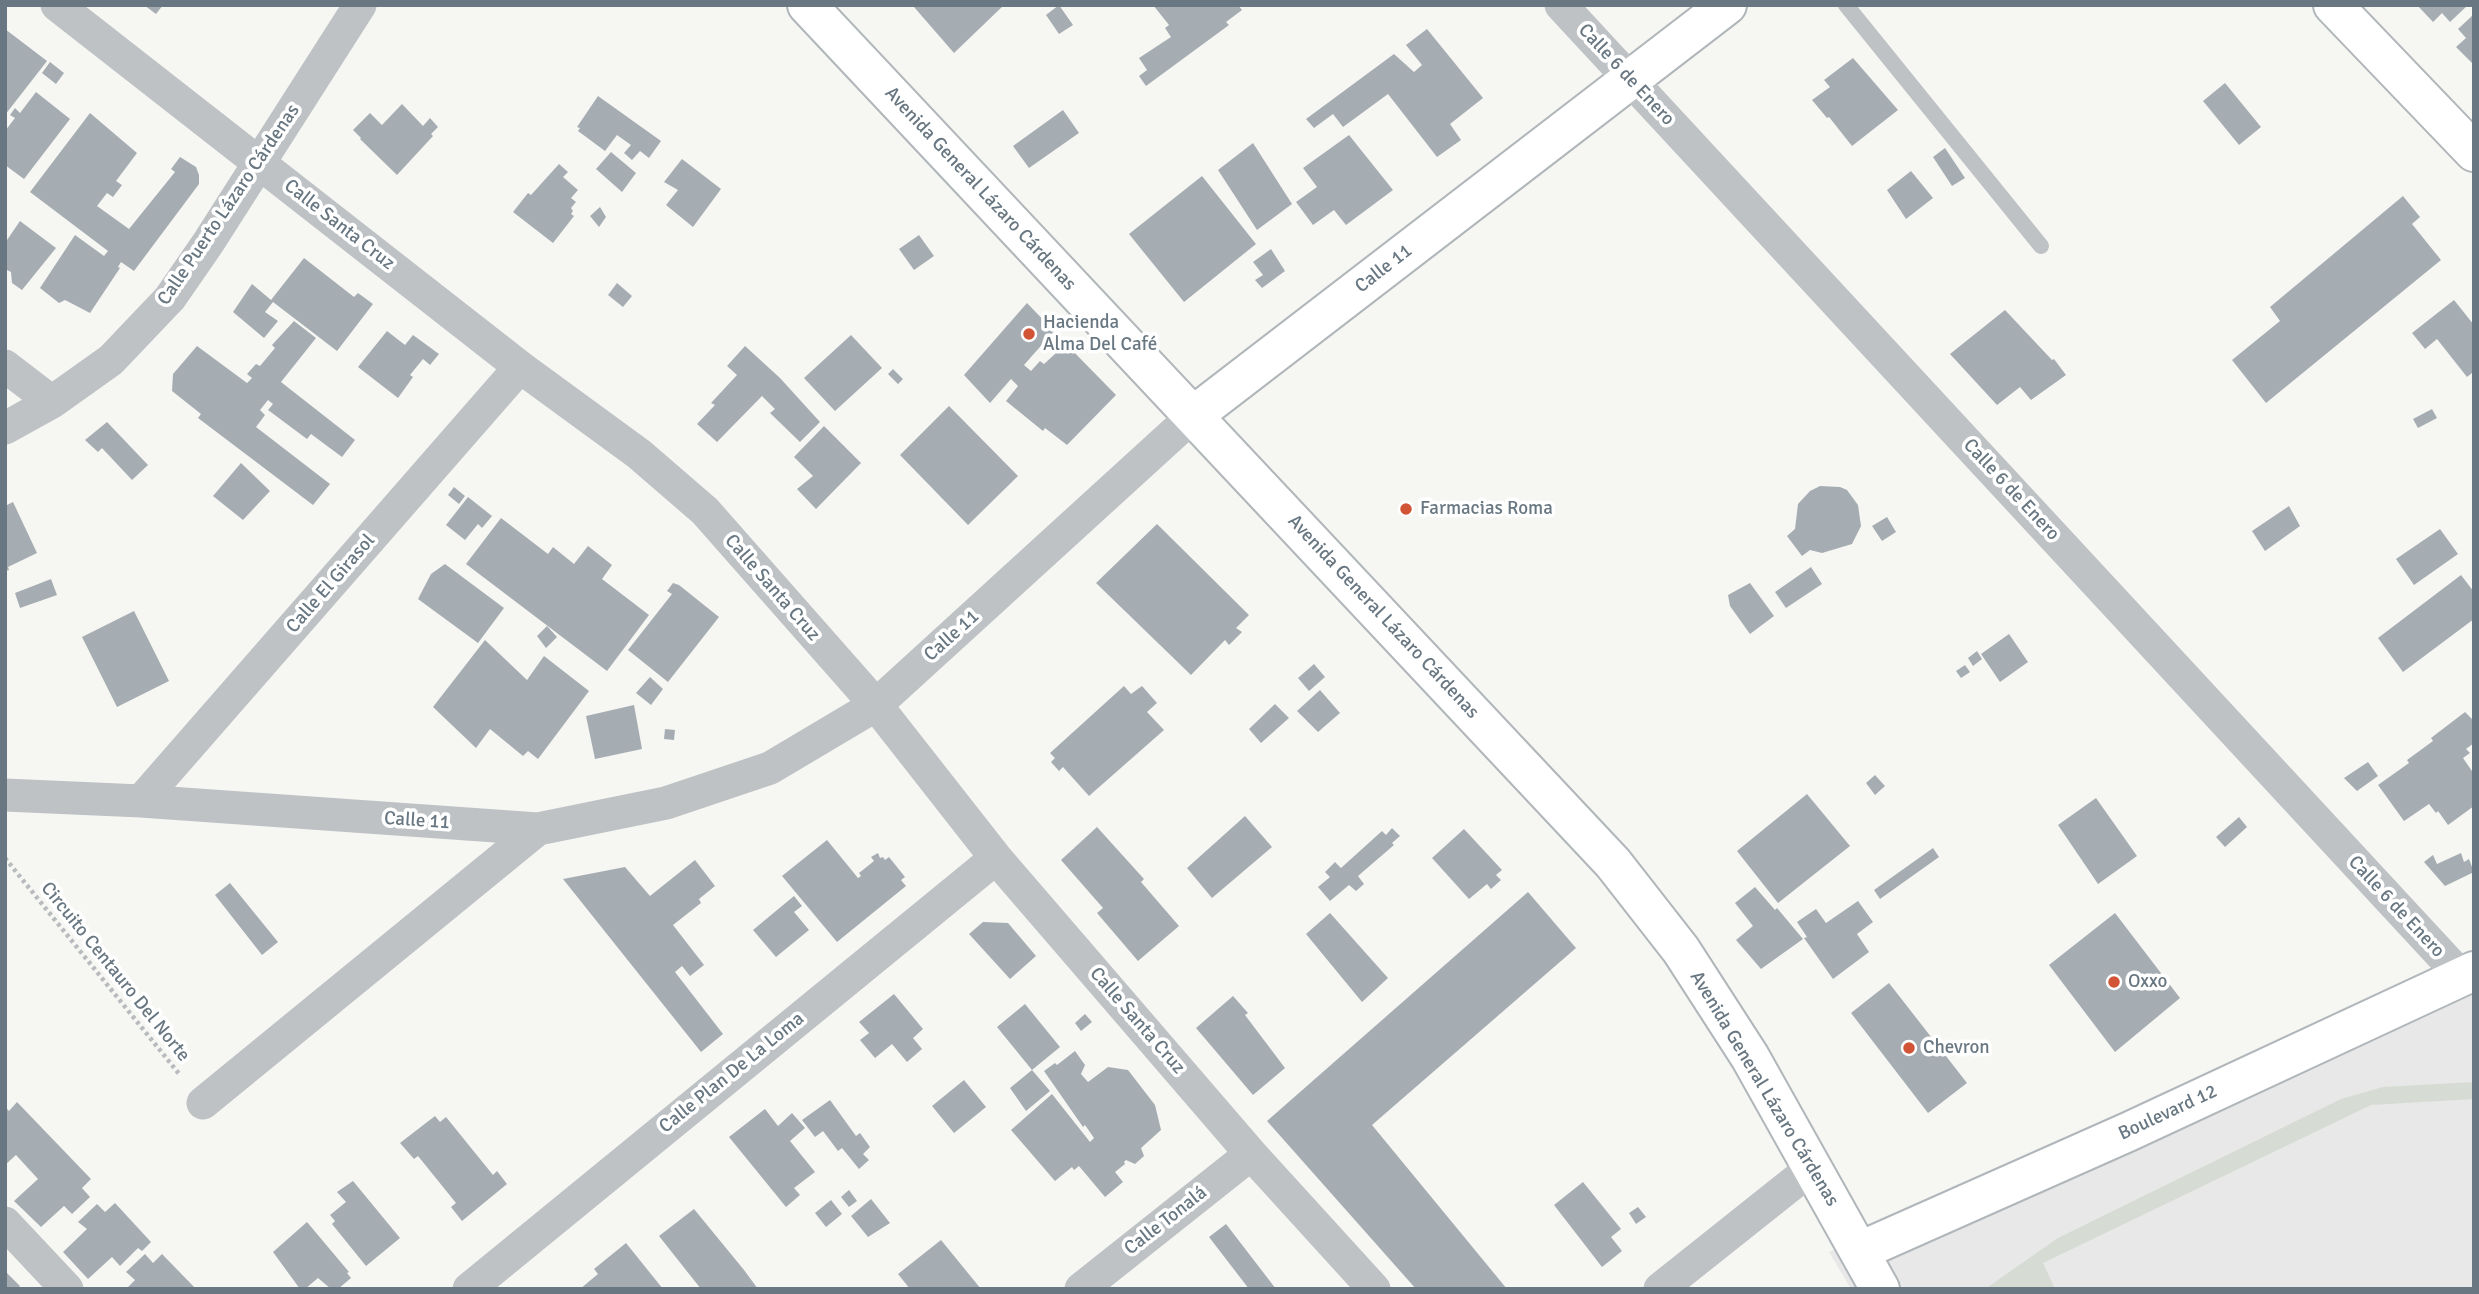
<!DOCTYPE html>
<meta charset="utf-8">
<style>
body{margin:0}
#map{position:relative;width:2479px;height:1294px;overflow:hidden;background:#f6f6f3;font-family:Signika,sans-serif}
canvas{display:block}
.frame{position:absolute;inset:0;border:7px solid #687781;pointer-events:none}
</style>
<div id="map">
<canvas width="2479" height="1294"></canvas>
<div class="frame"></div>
</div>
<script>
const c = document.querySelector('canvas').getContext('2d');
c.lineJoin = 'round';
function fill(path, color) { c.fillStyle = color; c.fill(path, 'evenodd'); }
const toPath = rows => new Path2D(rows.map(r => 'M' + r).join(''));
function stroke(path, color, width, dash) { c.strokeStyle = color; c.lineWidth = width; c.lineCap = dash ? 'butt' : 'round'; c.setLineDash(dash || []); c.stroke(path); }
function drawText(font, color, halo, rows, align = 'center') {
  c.font = font + ' Signika,sans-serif'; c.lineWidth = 7; c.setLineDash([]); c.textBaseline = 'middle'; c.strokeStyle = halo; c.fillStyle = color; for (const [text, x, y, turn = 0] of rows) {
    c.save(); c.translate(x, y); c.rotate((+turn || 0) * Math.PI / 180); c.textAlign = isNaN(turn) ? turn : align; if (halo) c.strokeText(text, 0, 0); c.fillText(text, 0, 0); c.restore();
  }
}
const built = toPath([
 [2474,955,2474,1289,1851,1289,1829,1252]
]);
const green = toPath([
 [2474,1082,2474,1099,2371,1105,2043,1263,2055,1289,1985,1289,2058,1238,2341,1099,2383,1087]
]);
const building = toPath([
 [144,5,163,5,156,14],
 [916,5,1004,5,954,53,914,7],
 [1059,5,1073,25,1059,34,1046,15],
 [1153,5,1238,5,1242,10,1226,22,1229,25,1146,86,1139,76,1147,70,1139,58,1171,37,1165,28,1169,25],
 [2417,5,2468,5,2450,22,2442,13,2433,22],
 [2474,14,2474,65,2456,47,2466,38,2458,29],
 [5,29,47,61,5,115],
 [1427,29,1483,98,1450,124,1461,140,1437,157,1388,94,1343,127,1333,114,1314,128,1306,119,1394,54,1414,72,1422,65,1406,45],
 [1853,58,1898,110,1852,146,1829,117,1827,118,1812,100,1830,87,1824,80],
 [50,62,64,73,56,84,42,73],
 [2225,83,2261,127,2239,145,2203,101],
 [36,92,70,119,24,179,5,165,5,131,15,118,10,115,15,108,20,113],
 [598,96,661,141,649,158,640,151,632,160,624,153,631,145,617,135,605,151,578,131,580,128,577,127],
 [402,104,423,126,430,118,438,127,431,134,433,136,397,175,360,139,361,138,353,130,370,113,382,125],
 [1063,110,1079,133,1029,168,1013,146],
 [90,113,137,153,116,181,122,185,113,197,107,193,97,206,129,229,175,172,171,169,180,157,196,167,199,175,199,184,134,271,121,262,118,267,120,268,90,313,65,300,59,303,40,288,75,235,104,256,108,251,30,192],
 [1349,135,1393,190,1346,225,1334,210,1313,225,1296,202,1317,187,1303,168],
 [1253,143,1292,204,1257,230,1218,170],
 [1945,148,1965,178,1952,186,1933,157],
 [611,152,636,173,622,192,596,169],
 [682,159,721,189,693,227,666,205,678,190,664,182],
 [559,164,568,172,563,177,578,190,571,198,576,202,571,208,573,211,571,214,574,216,553,243,513,212,528,193,531,195],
 [1911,171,1933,198,1906,219,1887,190],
 [1202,176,1256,244,1184,302,1129,234],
 [2403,196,2420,217,2412,224,2441,260,2266,403,2232,360,2280,321,2270,307],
 [600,207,606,217,599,227,590,216],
 [20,221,56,248,22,290,12,283,11,272,5,269,5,239,7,240],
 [919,235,934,256,914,270,899,249],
 [1271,249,1285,271,1262,288,1255,280,1263,275,1253,262],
 [304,258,354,297,358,293,373,304,337,351,273,302,265,312,278,321,264,338,233,312,252,284,271,300],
 [617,283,632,296,623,307,608,295],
 [2454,300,2474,325,2474,376,2472,373,2467,377,2437,339,2425,349,2412,333],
 [1027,303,1054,331,1024,365,1031,371,1040,361,1044,364,1066,344,1116,395,1067,445,1045,428,1043,431,1006,401,1018,386,1011,379,990,403,964,375],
 [2005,310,2052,360,2054,359,2066,375,2031,400,2020,387,1997,405,1950,354],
 [294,321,316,338,281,382,355,440,342,457,311,434,307,439,268,410,273,404,268,400,260,410,265,415,256,427,330,484,313,505,198,418,201,414,172,391,173,374,197,346,247,383,252,378,247,374,256,364,260,366,275,348,272,345],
 [387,331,405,345,413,335,439,354,430,365,423,359,410,375,413,377,398,398,358,367],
 [851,335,882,368,835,411,804,378],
 [745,346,780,378,820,422,800,442,770,413,775,409,762,396,717,442,697,424,715,405,711,403,737,375,727,366],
 [893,369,903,379,898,384,888,374],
 [949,406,1018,476,968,525,900,455],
 [2432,409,2437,418,2418,428,2413,419],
 [107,422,148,465,132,480,102,448,98,452,85,440],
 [824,426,861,463,816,509,797,489,813,476,794,457],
 [241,463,270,491,243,520,213,496],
 [1820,486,1840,487,1847,490,1858,505,1861,526,1852,544,1822,553,1810,550,1802,556,1787,536,1795,529,1798,504,1810,491],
 [454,487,465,496,459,504,448,495],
 [468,497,492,516,482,528,478,524,465,540,446,525],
 [13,502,37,553,8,567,9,570,5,571,5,506],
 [2289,506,2300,526,2265,551,2252,531],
 [1887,517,1896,532,1882,541,1872,526],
 [501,518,548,554,553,547,574,564,588,546,612,565,602,579,649,615,607,671,466,564],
 [1157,524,1249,615,1236,628,1242,632,1229,645,1225,640,1191,675,1096,583],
 [2440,529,2458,554,2414,585,2396,559],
 [445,564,504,608,478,643,418,599,431,574],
 [1811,567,1822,584,1786,608,1775,592],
 [2461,575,2474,592,2474,619,2403,672,2378,638],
 [51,579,57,595,20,608,15,593],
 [673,583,679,585,719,617,668,682,628,650,672,594,667,591],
 [1750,583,1774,616,1750,634,1730,606,1728,595],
 [134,611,169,681,117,707,82,637],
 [547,626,557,637,546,648,537,636],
 [2009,634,2028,662,2000,682,1981,654],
 [485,640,527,680,544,656,589,691,538,759,528,751,523,756,490,729,476,748,433,707],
 [1977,651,1982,659,1973,666,1968,658],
 [1314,664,1325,677,1309,691,1298,678],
 [1965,665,1970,672,1961,678,1956,671],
 [650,677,663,689,651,705,636,693],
 [1124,686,1131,694,1142,686,1157,703,1147,712,1164,730,1089,796,1063,767,1059,771,1051,762,1055,758,1050,753],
 [1320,690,1340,713,1318,732,1297,711],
 [1275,704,1289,718,1261,743,1249,729],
 [634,705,642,749,595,759,586,716],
 [2465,712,2474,721,2474,743,2466,749,2470,753,2463,758,2474,774,2474,806,2448,825,2438,811,2436,813,2429,804,2404,821,2378,785,2409,763,2407,760,2433,741,2431,738],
 [665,729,675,730,674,740,664,739],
 [2368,762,2378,776,2357,791,2344,778],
 [1875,775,1885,786,1875,795,1866,783],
 [1807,794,1850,846,1778,903,1737,851],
 [2096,798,2137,856,2098,884,2058,825],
 [1245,816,1272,847,1212,898,1187,868],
 [2239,817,2247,827,2225,847,2216,837],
 [1097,827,1144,879,1141,882,1179,926,1138,961,1097,913,1103,908,1061,860],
 [1392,828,1400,836,1392,843,1394,845,1358,876,1364,884,1356,891,1349,885,1330,901,1318,887,1330,877,1325,872,1335,862,1341,868,1382,831,1386,835],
 [1464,829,1502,870,1496,875,1501,880,1491,889,1487,884,1469,899,1432,858],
 [827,840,858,878,861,876,859,873,874,861,871,857,878,853,880,858,883,857,885,860,889,857,905,877,901,880,906,886,837,942,782,876],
 [1933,848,1939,857,1880,899,1874,890],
 [2461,853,2464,862,2469,859,2474,872,2445,886,2424,862,2433,855,2437,864],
 [695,860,715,886,699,899,701,903,673,925,704,965,690,976,682,966,675,972,723,1034,701,1052,563,879,625,867,650,896],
 [230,883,278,942,262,955,215,895],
 [1755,887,1775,910,1777,908,1803,939,1761,969,1736,940,1753,926,1735,903],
 [1528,892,1576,948,1372,1125,1507,1289,1416,1289,1267,1121],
 [794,896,802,906,794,912,809,930,776,957,753,930],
 [1858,901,1873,922,1857,934,1869,952,1833,979,1804,938,1807,937,1797,922,1816,909,1826,923],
 [1330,913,1388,978,1362,1002,1306,934],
 [2115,913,2180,998,2115,1052,2049,965],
 [983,922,1008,923,1036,956,1010,979,969,934],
 [1889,983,1967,1083,1928,1113,1851,1013],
 [894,994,923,1029,913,1038,922,1049,907,1062,892,1044,875,1058,860,1040,869,1033,859,1022],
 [1233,996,1248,1013,1245,1015,1285,1068,1253,1095,1196,1028],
 [1025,1004,1060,1047,1032,1070,1050,1091,1026,1111,1010,1088,1032,1070,997,1027],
 [1085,1014,1092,1022,1081,1031,1075,1023],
 [1075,1051,1085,1065,1081,1074,1088,1082,1108,1067,1128,1070,1155,1105,1161,1130,1141,1148,1144,1156,1135,1164,1126,1160,1124,1162,1125,1164,1115,1172,1123,1182,1105,1197,1079,1166,1074,1170,1072,1167,1055,1181,1011,1130,1052,1094,1090,1142,1094,1138,1085,1125,1083,1127,1044,1071,1055,1063,1057,1065],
 [964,1080,986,1107,954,1133,932,1106],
 [830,1100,856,1136,860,1133,870,1147,863,1154,869,1160,859,1169,842,1148,838,1151,823,1131,815,1137,802,1120],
 [17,1102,91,1179,82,1188,90,1197,72,1214,64,1206,41,1227,14,1201,38,1179,16,1155,5,1165,5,1107,9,1111],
 [765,1109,778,1126,792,1113,805,1128,790,1141,815,1172,794,1188,800,1195,786,1207,729,1137],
 [435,1116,440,1122,446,1117,493,1175,497,1171,507,1184,462,1221,451,1207,456,1203,418,1156,414,1159,400,1143],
 [353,1181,400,1238,366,1266,332,1224,335,1221,330,1215,346,1202,337,1192],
 [1583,1182,1621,1229,1611,1237,1622,1251,1602,1267,1554,1205],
 [849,1190,857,1201,849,1207,841,1197],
 [871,1199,890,1223,868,1237,851,1216],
 [831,1200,842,1214,826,1227,815,1213],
 [115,1203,151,1242,142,1251,138,1248,120,1266,112,1257,88,1279,63,1252,87,1229,78,1222,97,1204,105,1212],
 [1638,1207,1646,1217,1636,1224,1629,1213],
 [694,1209,744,1270,758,1289,701,1289,659,1236],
 [307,1222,349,1272,347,1273,351,1278,338,1289,331,1289,318,1278,305,1289,300,1289,273,1252],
 [1226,1224,1276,1289,1249,1289,1209,1237],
 [941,1240,981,1289,910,1289,898,1274],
 [626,1243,663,1289,580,1289,598,1274,594,1269],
 [145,1254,153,1263,162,1254,196,1289,126,1289,135,1280,126,1272],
 [7,1273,20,1286,17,1289,5,1289]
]);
const path = toPath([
 [5,858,180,1075]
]);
const lane = toPath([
 [1846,5,2041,246]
]);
const street = toPath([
 [57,5,520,367,639,454,705,511,876,705,996,858,1251,1154,1374,1289],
 [1561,5,2461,976],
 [5,366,52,402],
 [5,428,52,402,111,360,170,298,208,243,360,5],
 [5,795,141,801,538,829,666,803,770,768,876,705,1194,415],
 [141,801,520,367],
 [203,1103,538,829],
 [5,1223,67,1289],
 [469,1289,996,858],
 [1081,1289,1251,1154],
 [1660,1289,1812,1168]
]);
const secondary = toPath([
 [807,5,1613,863,1681,950,1750,1057,1880,1289],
 [2333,5,2474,152],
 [1194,415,1727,5],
 [1860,1251,2128,1132,2474,971]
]);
const markers = [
 [1029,334,7,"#d25437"],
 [1406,509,7,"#d25437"],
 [2114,982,7,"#d25437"],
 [1909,1048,7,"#d25437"]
];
const streetNames = [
 ["Calle 6 de Enero",1626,75,47],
 ["Avenida General Lázaro Cárdenas",980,189,47],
 ["Calle Puerto Lázaro Cárdenas",229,205,-56],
 ["Calle Santa Cruz",339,225,38],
 ["Calle 11",1384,269,-38],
 ["Calle 6 de Enero",2011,490,47],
 ["Calle El Girasol",331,584,-49],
 ["Calle Santa Cruz",772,588,49],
 ["Avenida General Lázaro Cárdenas",1383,617,47],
 ["Calle 11",952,636,-42],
 ["Calle 11",417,821,4],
 ["Calle 6 de Enero",2396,907,47],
 ["Circuito Centauro Del Norte",115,972,51],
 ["Calle Santa Cruz",1137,1021,49],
 ["Calle Plan De La Loma",732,1073,-39],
 ["Avenida General Lázaro Cárdenas",1764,1089,59],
 ["Boulevard 12",2168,1113,-25],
 ["Calle Tonalá",1166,1221,-38]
];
const poiNames = [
 ["Hacienda",1043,323],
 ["Alma Del Café",1043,345],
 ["Farmacias Roma",1420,509],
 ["Oxxo",2128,982],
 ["Chevron",1923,1048]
];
fill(built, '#e7e8e7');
fill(green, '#d6dbd3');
fill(building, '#a6adb2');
stroke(secondary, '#b0b6b9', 42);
stroke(path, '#b8bbbd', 4.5, [3.5, 3.5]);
stroke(lane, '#bec2c5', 16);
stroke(street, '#bec2c5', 33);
stroke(secondary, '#fff', 38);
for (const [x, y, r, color] of markers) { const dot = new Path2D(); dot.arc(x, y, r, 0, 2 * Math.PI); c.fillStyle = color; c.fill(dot); stroke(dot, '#fff', 2.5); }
drawText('19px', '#687781', '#fff', streetNames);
drawText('19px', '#687781', '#fff', poiNames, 'left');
</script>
